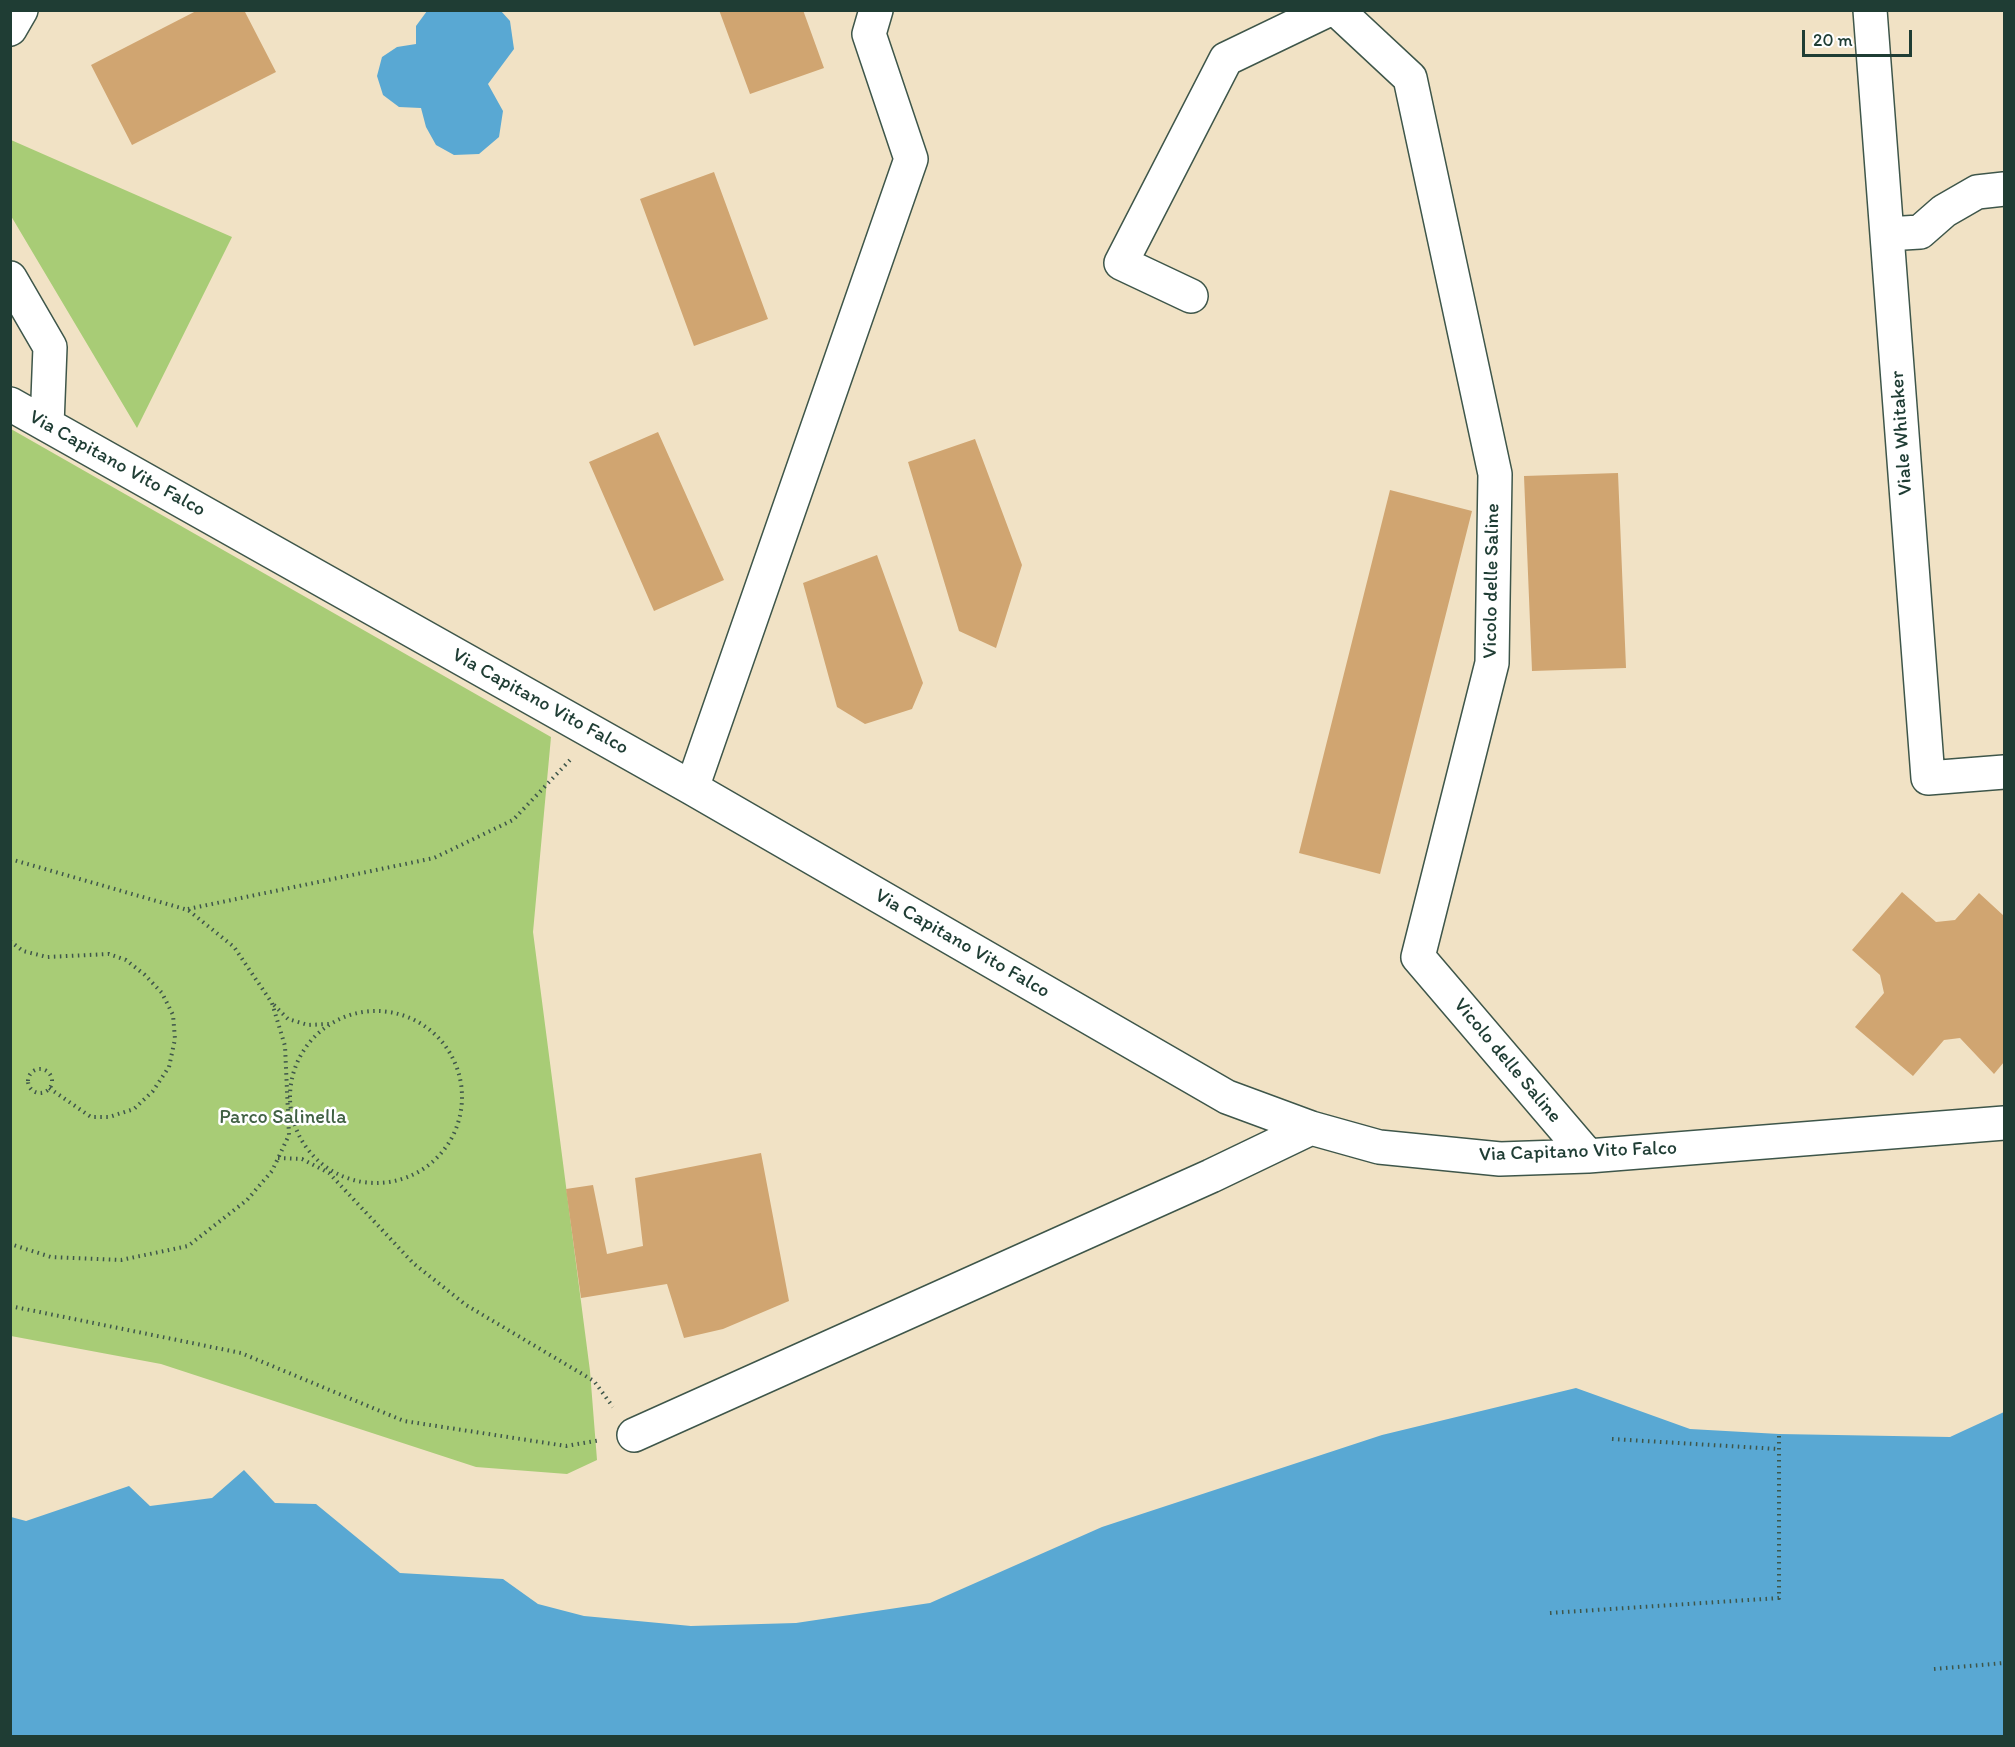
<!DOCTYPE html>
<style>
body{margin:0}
#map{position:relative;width:2015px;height:1747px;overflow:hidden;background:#f1e2c5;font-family:Itim,sans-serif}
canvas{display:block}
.frame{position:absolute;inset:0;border:12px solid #1f3d34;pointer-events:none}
.scale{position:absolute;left:1802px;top:30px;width:110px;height:27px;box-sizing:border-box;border:3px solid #1f3d34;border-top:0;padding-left:8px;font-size:18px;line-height:21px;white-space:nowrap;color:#1f3d34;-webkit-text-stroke:4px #fff;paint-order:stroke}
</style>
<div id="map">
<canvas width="2015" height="1747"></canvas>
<div class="frame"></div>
<div class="scale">20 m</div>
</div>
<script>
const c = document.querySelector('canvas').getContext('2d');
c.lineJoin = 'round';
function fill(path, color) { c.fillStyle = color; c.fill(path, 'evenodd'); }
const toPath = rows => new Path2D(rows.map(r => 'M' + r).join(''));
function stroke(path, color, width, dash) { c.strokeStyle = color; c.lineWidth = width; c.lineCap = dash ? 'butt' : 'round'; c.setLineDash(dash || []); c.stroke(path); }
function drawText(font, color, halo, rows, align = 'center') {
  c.font = font + ' Itim,sans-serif'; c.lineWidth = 5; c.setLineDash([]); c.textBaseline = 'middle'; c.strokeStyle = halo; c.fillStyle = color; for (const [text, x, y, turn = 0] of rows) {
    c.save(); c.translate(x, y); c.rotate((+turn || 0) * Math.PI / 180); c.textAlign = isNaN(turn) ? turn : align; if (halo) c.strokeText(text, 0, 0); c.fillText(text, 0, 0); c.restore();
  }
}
const green = toPath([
 [11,140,232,237,137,428,11,216],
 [11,429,551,737,533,932,590,1371,597,1460,567,1474,476,1467,161,1364,11,1336]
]);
const water = toPath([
 [427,11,501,11,510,21,514,49,488,84,503,111,499,137,479,154,454,155,436,145,426,127,421,108,399,107,383,95,377,76,382,57,397,47,416,44,416,26],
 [1576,1388,1690,1429,1779,1434,1950,1437,2004,1412,2004,1736,11,1736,11,1517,26,1521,129,1486,150,1506,212,1498,244,1470,275,1503,316,1504,400,1573,503,1579,538,1604,584,1616,691,1626,796,1623,930,1603,1102,1527,1382,1435]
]);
const building = toPath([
 [198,10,244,10,276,72,132,145,91,65],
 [719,10,803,10,824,68,750,94],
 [714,172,768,319,694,346,640,199],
 [658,432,724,580,654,611,589,462],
 [975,439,1022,565,996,648,959,631,908,462],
 [1618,473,1626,668,1532,671,1524,476],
 [1390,490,1472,511,1380,874,1299,853],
 [877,555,923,683,912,709,865,724,837,707,803,583],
 [1902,892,1936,922,1955,920,1979,893,2004,916,2004,1062,1994,1074,1960,1038,1944,1040,1913,1076,1855,1027,1884,993,1880,975,1852,950],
 [761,1153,789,1301,723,1329,684,1338,667,1284,581,1298,566,1189,593,1185,607,1254,643,1246,635,1178]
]);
const path = toPath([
 [10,859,188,910,234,947,272,1003,285,1046,289,1135,272,1171,247,1200,188,1246,121,1260,51,1257,10,1244],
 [188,909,434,858,513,820,570,760],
 [10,941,23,951,47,957,109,954,126,960,145,975,162,993,173,1015,175,1039,169,1067,153,1091,134,1109,109,1117,91,1117,49,1088],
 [274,1005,288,1019,308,1025,329,1024],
 '290 1097a86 86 0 1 1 172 0a86 86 0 1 1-172 0Z',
 '28 1081a12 12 0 1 1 24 0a12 12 0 1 1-24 0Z',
 [278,1158,302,1159,329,1173,413,1263,466,1305,594,1381,613,1407],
 [10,1306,241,1353,404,1421,566,1446,601,1440],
 [1612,1439,1778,1449],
 [1550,1613,1779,1598,1779,1434],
 [1934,1669,2004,1663]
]);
const minor = toPath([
 [1337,10,1410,78,1495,474,1492,663,1418,957,1588,1156],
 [1870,10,1928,778,2004,772],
 [10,29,21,10],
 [1887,234,1920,232,1944,211,1977,192,2004,189],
 [10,278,50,347,47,425],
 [1191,296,1121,263,1226,59,1328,10],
 [10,404,692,788,1227,1097,1311,1128,1379,1147,1500,1159,1588,1156,2004,1123],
 [692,788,911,159,869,34,876,10],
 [634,1435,1211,1176,1311,1128]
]);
const streetNames = [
 ["Viale Whitaker",1902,433,-94],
 ["Via Capitano Vito Falco",117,464,29],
 ["Vicolo delle Saline",1492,581,-89],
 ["Via Capitano Vito Falco",540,702,29],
 ["Via Capitano Vito Falco",962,944,30],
 ["Vicolo delle Saline",1507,1061,50],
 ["Via Capitano Vito Falco",1578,1152,-2]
];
const parkNames = [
 ["Parco Salinella",283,1118]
];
fill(green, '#a8cc76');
fill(water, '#59a8d3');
fill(building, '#d0a571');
stroke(minor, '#3e564a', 36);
stroke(path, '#3e564a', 4, [1.5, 4.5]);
stroke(minor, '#fff', 33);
drawText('20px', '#1f3d34', '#fff', streetNames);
drawText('20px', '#416144', '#fff', parkNames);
</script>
